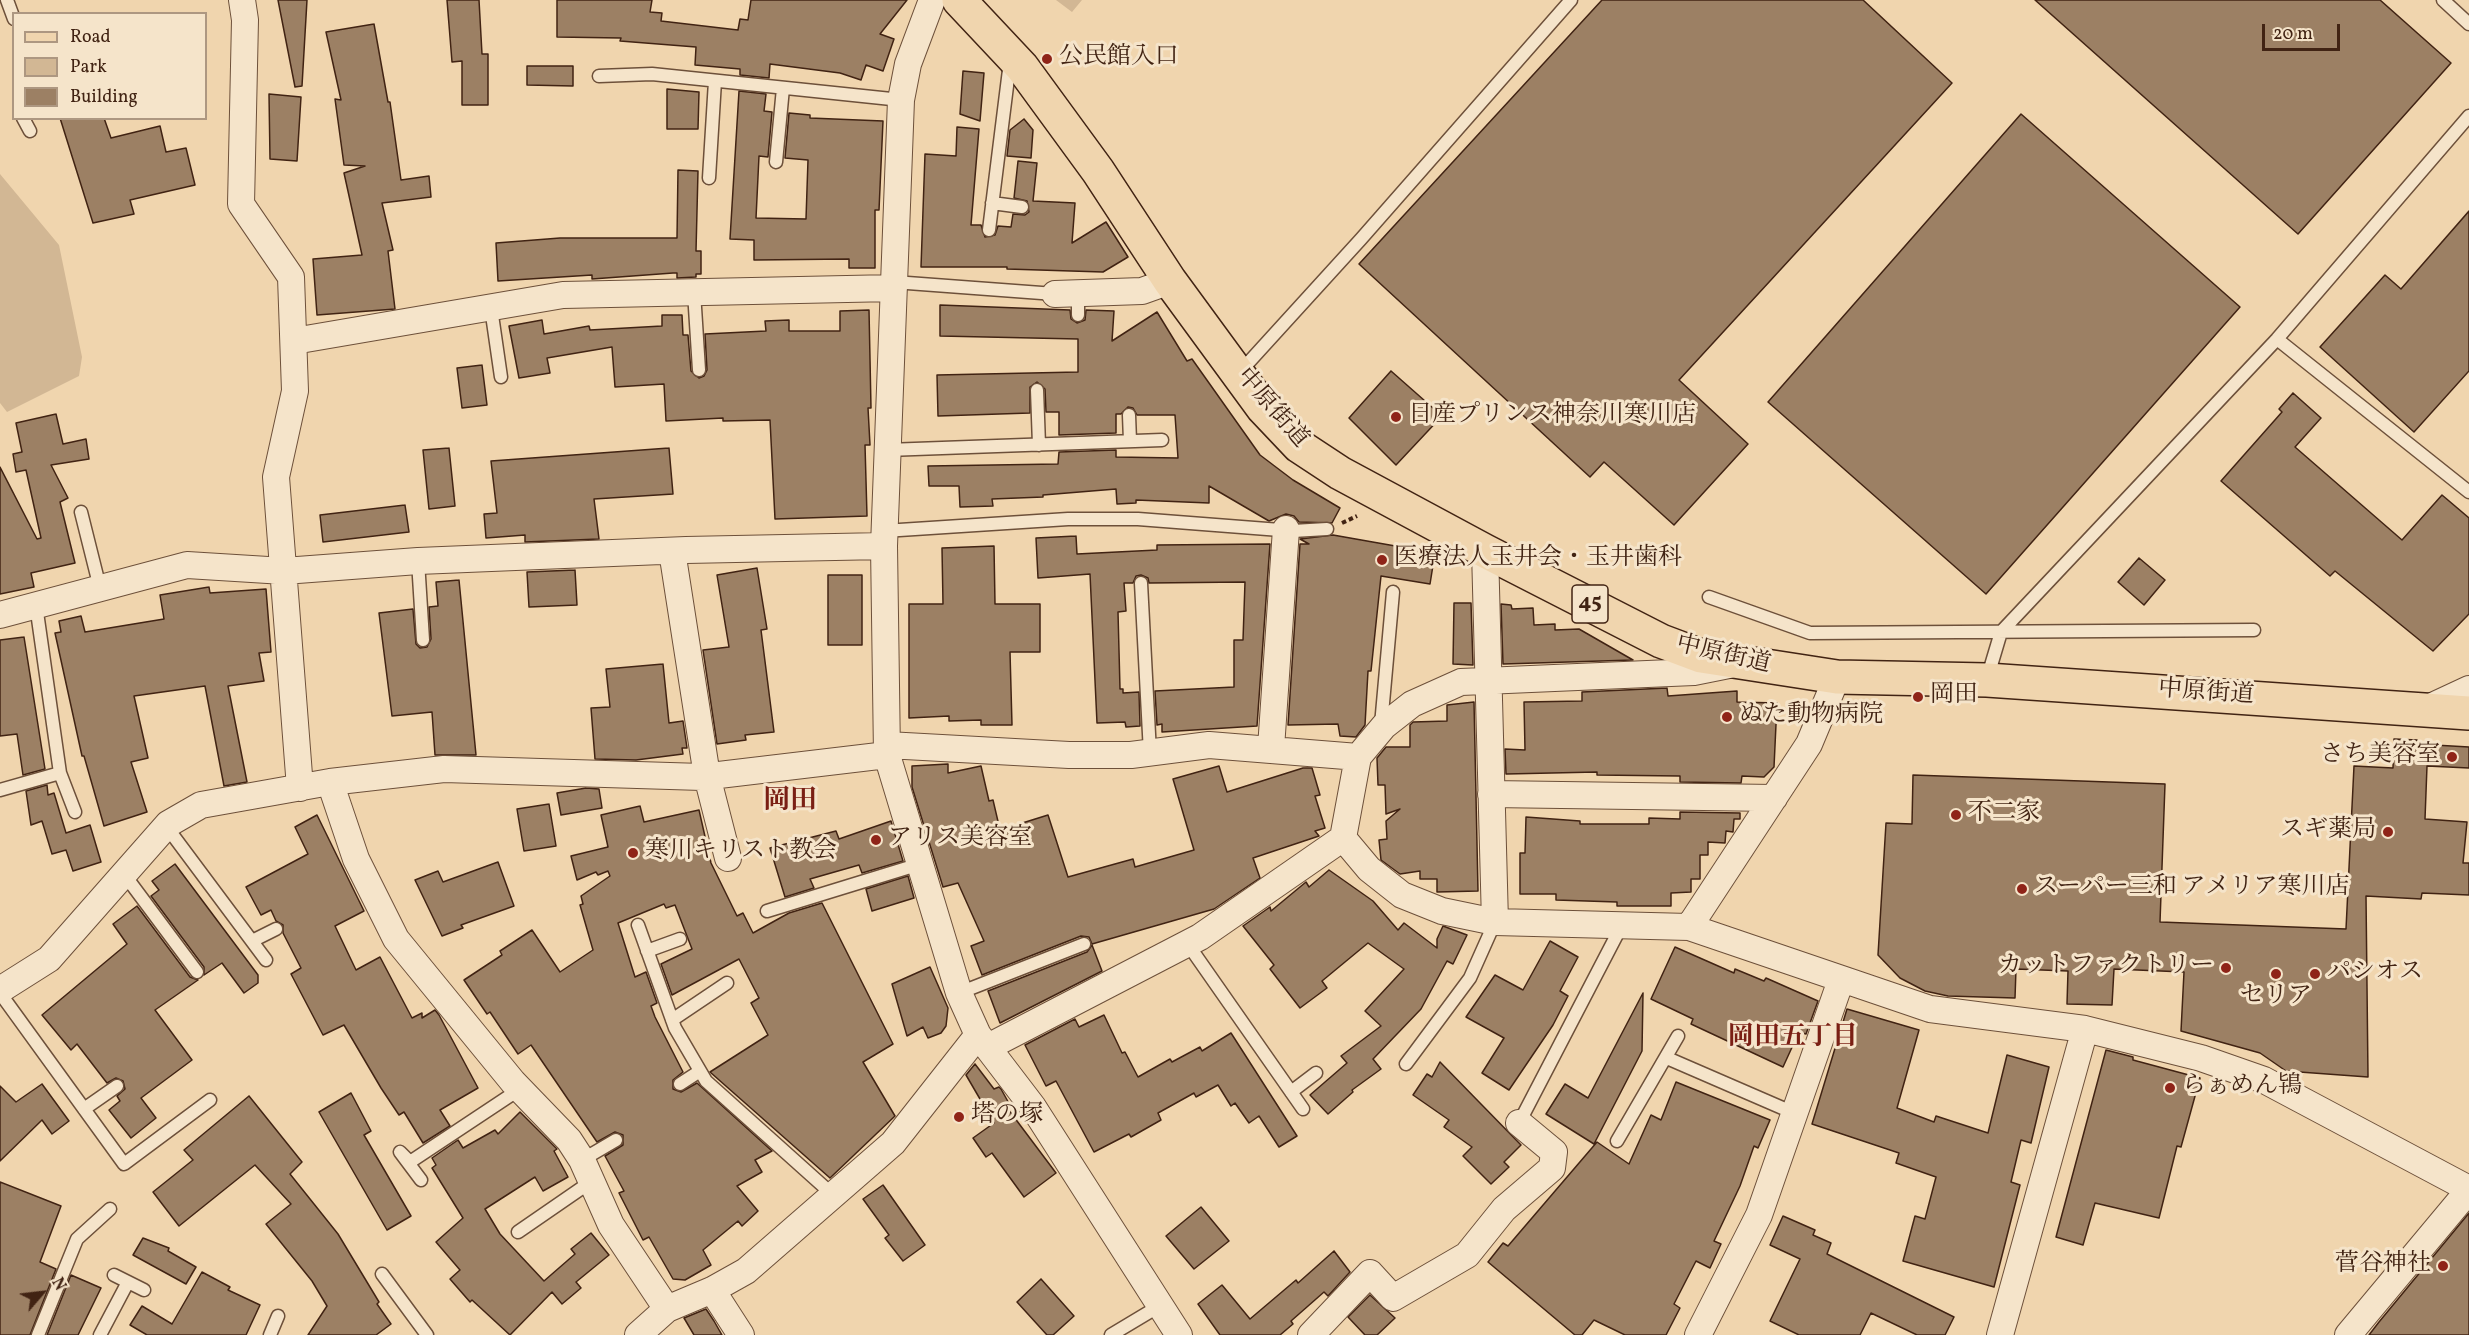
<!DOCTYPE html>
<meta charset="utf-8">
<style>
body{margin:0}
#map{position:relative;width:2469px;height:1335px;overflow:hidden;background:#f0d5ae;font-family:Vollkorn,serif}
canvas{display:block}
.legend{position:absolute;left:12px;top:12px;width:195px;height:108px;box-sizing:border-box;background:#f5e4ca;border:2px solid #ad9781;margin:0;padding:8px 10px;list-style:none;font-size:18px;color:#412313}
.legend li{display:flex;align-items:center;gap:12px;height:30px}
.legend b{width:30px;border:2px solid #ad9781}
.north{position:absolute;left:12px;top:1263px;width:60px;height:60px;-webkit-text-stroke:4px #f5e4ca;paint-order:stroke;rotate:62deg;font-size:16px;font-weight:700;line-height:24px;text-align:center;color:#412313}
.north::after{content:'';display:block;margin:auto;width:21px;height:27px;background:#412313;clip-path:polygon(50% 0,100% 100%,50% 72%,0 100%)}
.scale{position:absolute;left:2262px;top:24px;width:78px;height:27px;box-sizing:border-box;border:3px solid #412313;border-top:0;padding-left:8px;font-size:18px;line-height:21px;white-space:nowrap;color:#412313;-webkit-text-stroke:4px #f5e4ca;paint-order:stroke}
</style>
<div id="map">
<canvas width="2469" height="1335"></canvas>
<ul class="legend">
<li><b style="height:8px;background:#f0d5ae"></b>Road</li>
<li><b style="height:16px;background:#d2b794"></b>Park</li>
<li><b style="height:16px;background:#9c8064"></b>Building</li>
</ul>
<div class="north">N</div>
<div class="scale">20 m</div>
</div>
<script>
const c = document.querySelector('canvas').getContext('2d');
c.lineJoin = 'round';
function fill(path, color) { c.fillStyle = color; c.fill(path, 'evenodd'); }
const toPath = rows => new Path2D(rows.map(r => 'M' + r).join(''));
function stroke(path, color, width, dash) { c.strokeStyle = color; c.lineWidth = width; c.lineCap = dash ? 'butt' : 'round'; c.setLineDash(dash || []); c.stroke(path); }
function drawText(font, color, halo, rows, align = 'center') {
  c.font = font + ' Vollkorn,"Noto Serif JP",serif'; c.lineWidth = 6; c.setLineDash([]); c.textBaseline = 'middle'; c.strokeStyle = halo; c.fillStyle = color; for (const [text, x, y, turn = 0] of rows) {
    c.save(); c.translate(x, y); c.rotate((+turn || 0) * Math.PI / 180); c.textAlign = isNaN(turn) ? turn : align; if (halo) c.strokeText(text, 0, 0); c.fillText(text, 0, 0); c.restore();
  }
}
const green = toPath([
 [1056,0,1082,0,1072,12],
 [0,174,59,245,82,357,79,376,7,412,0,403]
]);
const building = toPath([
 [278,0,307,0,302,86,295,87,278,0],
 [447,0,479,0,482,54,488,54,488,105,462,105,462,61,452,62,447,0],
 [557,0,652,0,650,12,662,13,661,21,738,30,740,19,748,20,751,0,907,0,880,34,894,39,883,71,866,65,861,80,840,73,770,64,769,78,740,75,740,69,695,65,696,47,620,41,621,38,557,37,557,0],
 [1602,0,1863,0,1952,83,1679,380,1748,444,1674,525,1604,462,1590,477,1359,264,1602,0],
 [2035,0,2380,0,2451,63,2298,234,2035,0],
 [374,24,388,102,390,102,401,180,429,176,431,197,382,203,393,250,388,251,395,309,317,315,313,259,362,255,344,173,365,166,344,165,335,99,341,100,326,32,374,24],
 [527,66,573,66,573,86,527,85,527,66],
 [963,71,984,73,980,121,960,114,963,71],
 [667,89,699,92,698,129,667,129,667,89],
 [739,91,766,94,764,111,772,112,768,157,759,156,756,218,806,219,808,160,785,158,789,113,810,115,810,118,883,121,879,210,875,210,875,268,849,268,849,259,754,260,754,240,730,239,739,91],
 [269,94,301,97,297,161,270,159,269,94],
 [2021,114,2240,307,1986,594,1768,402,2021,114],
 [60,118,104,118,111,138,160,126,166,152,186,148,195,185,130,200,134,214,93,223,60,118],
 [1024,119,1033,130,1031,158,1007,156,1010,130,1024,119],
 [957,127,979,129,971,225,981,225,985,237,995,235,998,226,1011,227,1013,214,1025,215,1029,212,1027,201,1014,198,1018,161,1037,163,1033,201,1075,203,1072,243,1106,222,1128,257,1103,272,1007,269,1007,267,921,267,925,154,956,156,957,127],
 [678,170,698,171,696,251,701,251,701,274,696,274,696,277,677,278,677,273,673,273,592,279,592,275,498,281,496,243,560,238,677,238,678,170],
 [2469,211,2469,371,2414,432,2320,347,2385,275,2401,289,2469,211],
 [940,305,1070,310,1071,319,1077,323,1085,320,1086,310,1114,311,1112,341,1157,312,1187,361,1192,359,1260,455,1293,480,1340,508,1332,523,1299,522,1294,516,1286,514,1269,521,1209,486,1209,503,1136,500,1136,503,1117,504,1116,489,1043,495,1043,497,992,499,993,506,960,507,959,486,929,486,928,466,1058,464,1059,452,1116,450,1116,457,1178,458,1175,415,1137,415,1133,408,1128,407,1121,414,1116,414,1116,433,1059,435,1059,412,1046,412,1045,389,1037,382,1030,387,1030,413,938,416,937,375,1078,372,1078,339,940,336,940,305],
 [869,310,871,408,868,408,870,445,865,445,867,516,775,519,770,420,723,421,723,418,666,421,664,384,615,387,612,347,547,358,550,373,519,378,509,326,542,320,544,334,589,326,590,330,662,326,662,315,682,315,683,335,688,335,691,371,699,378,704,376,707,370,705,334,766,331,765,321,789,320,789,331,840,331,840,311,869,310],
 [482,365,487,405,462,408,457,368,482,365],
 [1391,371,1442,416,1396,465,1349,418,1391,371],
 [2293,393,2321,418,2295,447,2402,540,2442,495,2469,518,2469,614,2433,651,2335,571,2330,576,2221,481,2282,412,2279,409,2293,393],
 [56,414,63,444,86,439,89,459,51,465,68,498,60,502,75,563,31,573,34,587,0,594,0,467,37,539,41,538,26,470,16,472,13,454,22,452,16,423,56,414],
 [449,448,455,506,429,509,423,450,449,448],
 [669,448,673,494,594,499,599,539,525,542,525,535,486,538,484,514,497,513,491,461,669,448],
 [405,505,409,532,323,542,320,515,405,505],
 [1333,535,1435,553,1430,584,1381,576,1371,671,1368,671,1365,725,1356,737,1340,736,1338,724,1288,725,1300,544,1309,544,1300,539,1333,535],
 [1076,536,1077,554,1157,550,1157,545,1270,544,1257,726,1162,732,1162,724,1157,725,1155,691,1234,687,1234,640,1243,640,1245,582,1149,583,1148,578,1141,575,1136,576,1133,583,1124,583,1126,611,1118,612,1120,689,1123,689,1123,693,1139,692,1140,726,1126,727,1125,722,1097,723,1090,574,1038,578,1036,538,1076,536],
 [994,546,995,604,1040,604,1040,652,1010,652,1012,725,981,725,981,720,949,721,949,716,909,718,909,604,943,604,942,548,994,546],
 [2139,558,2165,580,2144,605,2118,582,2139,558],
 [757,568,767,629,761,630,774,732,745,735,746,740,717,744,703,650,729,647,717,575,757,568],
 [575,570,577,605,529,607,527,572,575,570],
 [828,575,862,575,862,645,828,645,828,575],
 [459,580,476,755,435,755,432,712,392,716,379,613,413,609,416,644,420,648,427,647,431,639,429,607,438,606,436,582,459,580],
 [209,587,210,593,266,589,271,652,259,653,264,681,228,686,247,782,224,786,205,686,134,696,148,758,131,762,147,812,104,826,84,756,82,756,55,633,61,632,59,621,81,616,85,632,164,619,160,595,209,587],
 [1454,603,1471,603,1473,665,1453,664,1454,603],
 [1501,604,1511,605,1512,609,1533,608,1534,625,1555,624,1555,630,1579,629,1633,660,1503,664,1501,604],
 [24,637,45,769,23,775,17,734,0,736,0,640,24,637],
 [663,664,669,723,683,721,687,748,682,748,683,754,636,760,595,759,591,708,610,707,606,669,663,664],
 [1667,688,1668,696,1737,691,1737,702,1777,703,1774,767,1764,777,1742,776,1741,783,1680,782,1680,776,1597,775,1597,772,1506,774,1505,749,1525,750,1524,702,1582,701,1582,692,1667,688],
 [1474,702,1478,891,1437,892,1437,879,1420,879,1420,871,1400,874,1381,860,1379,840,1387,839,1386,821,1400,809,1386,814,1385,785,1378,785,1377,758,1386,747,1410,747,1410,725,1413,722,1447,721,1447,705,1474,702],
 [2394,739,2417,740,2417,744,2469,747,2469,768,2427,766,2425,819,2467,822,2463,863,2469,863,2469,895,2422,893,2421,899,2366,896,2368,1077,2286,1071,2260,1053,2181,1031,2184,972,2114,969,2112,1005,2067,1004,2068,971,2016,969,2015,998,1948,996,1925,991,1900,978,1878,955,1886,823,1912,824,1913,775,2165,784,2160,922,2346,929,2354,766,2393,768,2394,739],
 [948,764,948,773,981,766,989,801,993,800,1000,830,1048,815,1068,877,1133,859,1135,867,1194,850,1173,779,1219,766,1227,792,1303,768,1312,768,1320,795,1315,796,1325,828,1315,831,1319,836,1253,858,1260,878,1214,909,1092,944,1089,937,1081,936,982,975,971,946,984,941,958,883,943,887,912,787,912,766,948,764],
 [47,785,48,795,54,793,66,833,90,825,101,862,73,871,66,850,52,854,42,821,31,825,26,791,47,785],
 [586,788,599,789,602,808,561,815,557,793,586,788],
 [549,804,556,846,524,851,517,809,549,804],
 [640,806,644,822,699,810,711,863,737,916,743,913,753,933,789,913,822,903,893,1044,863,1062,895,1116,830,1178,710,1072,768,1035,751,1003,759,998,739,959,672,995,661,964,692,949,675,905,666,908,664,904,618,923,635,977,646,972,657,1003,651,1006,655,1017,683,1072,673,1080,673,1089,681,1092,697,1083,772,1151,755,1160,762,1172,737,1186,758,1211,742,1226,738,1221,703,1250,711,1265,685,1280,673,1279,649,1237,643,1240,619,1193,624,1191,605,1156,623,1145,623,1135,615,1132,597,1142,531,1045,518,1054,490,1012,487,1014,464,980,502,955,500,951,532,930,560,972,593,950,580,905,583,904,581,896,610,876,608,871,598,875,596,872,577,880,571,856,608,847,601,815,640,806],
 [1680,812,1740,813,1740,819,1734,819,1733,832,1726,831,1725,843,1708,842,1708,855,1700,855,1700,879,1691,879,1691,892,1671,893,1671,906,1617,906,1617,902,1556,900,1556,894,1520,894,1520,853,1525,853,1526,817,1580,821,1580,824,1649,824,1649,818,1680,819,1680,812],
 [317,815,364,911,335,926,356,970,380,957,412,1018,422,1013,422,1018,435,1010,439,1015,478,1088,440,1110,450,1126,423,1143,404,1112,399,1115,381,1088,344,1025,323,1035,291,974,301,968,283,933,283,925,276,921,271,910,261,915,246,887,308,854,295,827,317,815],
 [891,821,903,861,862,873,859,865,810,879,814,888,785,897,770,848,836,831,839,839,891,821],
 [498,862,514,906,461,925,463,928,442,936,415,880,438,871,443,882,498,862],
 [175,864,258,975,258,983,244,993,222,963,204,975,204,967,151,896,159,890,152,881,175,864],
 [1329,870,1373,901,1398,930,1404,923,1437,948,1437,939,1443,926,1467,935,1453,964,1447,961,1421,1009,1373,1059,1381,1069,1352,1090,1353,1092,1328,1114,1310,1095,1347,1063,1341,1056,1381,1026,1365,1011,1404,969,1368,943,1322,981,1327,988,1300,1008,1270,969,1274,965,1243,926,1270,907,1271,911,1306,882,1309,887,1329,870],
 [908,876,914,898,872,911,866,889,908,876],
 [137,906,190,977,198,980,155,1010,192,1060,141,1098,156,1118,131,1138,109,1110,120,1101,117,1096,125,1089,123,1081,116,1078,107,1083,77,1044,71,1050,42,1015,127,944,113,924,137,906],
 [1550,941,1578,957,1560,991,1568,996,1553,1025,1509,1090,1482,1073,1504,1038,1466,1017,1495,975,1523,990,1550,941],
 [1092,945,1102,971,1000,1023,988,991,1087,952,1092,945],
 [1675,947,1734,973,1735,969,1764,981,1766,978,1818,1001,1806,1034,1799,1032,1783,1067,1691,1024,1693,1019,1651,999,1675,947],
 [930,967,948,1008,946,1026,941,1033,928,1038,923,1027,907,1036,892,984,930,967],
 [1643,993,1642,1051,1594,1144,1546,1114,1565,1084,1588,1098,1643,993],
 [1847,1009,1919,1030,1897,1108,1934,1122,1936,1116,1988,1133,2007,1055,2049,1067,2031,1143,2021,1140,2011,1182,2020,1185,1994,1287,1903,1261,1915,1216,1925,1219,1936,1177,1896,1163,1899,1153,1812,1124,1847,1009],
 [1104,1015,1122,1053,1125,1052,1138,1077,1170,1059,1172,1062,1200,1047,1202,1051,1231,1033,1297,1136,1279,1147,1259,1116,1249,1123,1235,1103,1231,1106,1218,1085,1196,1097,1194,1093,1158,1113,1161,1120,1131,1137,1129,1134,1094,1152,1056,1081,1046,1086,1025,1045,1075,1019,1079,1027,1104,1015],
 [2106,1050,2133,1057,2133,1060,2200,1078,2181,1147,2177,1146,2159,1218,2095,1203,2083,1245,2056,1237,2106,1050],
 [1440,1062,1521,1145,1504,1162,1509,1167,1491,1184,1463,1156,1472,1147,1444,1127,1449,1120,1413,1095,1427,1074,1432,1077,1440,1062],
 [975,1064,994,1089,999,1087,1001,1089,1011,1107,1008,1109,1056,1173,1024,1197,992,1153,986,1157,973,1138,994,1123,966,1075,975,1064],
 [1676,1082,1770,1120,1758,1148,1754,1146,1740,1186,1714,1241,1721,1244,1710,1268,1696,1261,1674,1304,1680,1308,1666,1335,1625,1335,1594,1320,1582,1335,1575,1335,1488,1262,1503,1243,1508,1246,1597,1142,1629,1164,1651,1115,1661,1120,1676,1082],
 [42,1084,69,1121,52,1134,42,1120,0,1161,0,1086,16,1102,42,1084],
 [351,1093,371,1131,364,1135,411,1216,387,1230,319,1112,351,1093],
 [249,1096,302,1162,290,1174,338,1234,379,1302,377,1304,391,1324,376,1335,308,1335,327,1306,312,1281,266,1224,291,1204,255,1165,179,1226,153,1192,193,1160,184,1150,249,1096],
 [520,1112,557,1149,554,1151,568,1177,543,1191,535,1177,485,1209,500,1234,544,1281,575,1254,571,1249,591,1233,609,1255,576,1282,581,1288,562,1304,552,1292,510,1335,472,1300,470,1302,450,1279,460,1270,436,1242,463,1218,432,1168,436,1165,432,1158,458,1140,463,1148,495,1130,498,1134,520,1112],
 [0,1182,61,1206,40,1262,56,1269,30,1335,0,1335,0,1182],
 [883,1185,925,1245,903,1261,885,1238,889,1235,863,1199,883,1185],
 [1201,1207,1229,1241,1194,1269,1166,1236,1201,1207],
 [2469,1213,2469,1335,2369,1335,2379,1322,2469,1213],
 [1783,1216,1815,1230,1813,1235,1831,1243,1827,1254,1954,1317,1945,1335,1917,1335,1871,1313,1860,1335,1799,1335,1770,1321,1800,1259,1770,1245,1783,1216],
 [143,1238,169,1248,168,1251,196,1267,186,1284,133,1255,143,1238],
 [1334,1251,1350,1272,1328,1296,1324,1292,1291,1321,1293,1324,1280,1335,1220,1335,1198,1304,1222,1285,1250,1319,1296,1280,1298,1283,1334,1251],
 [202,1272,230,1287,228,1290,260,1305,246,1335,147,1335,130,1325,142,1306,172,1324,202,1272],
 [71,1275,101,1288,78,1335,47,1335,71,1275],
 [1041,1279,1074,1316,1053,1335,1047,1335,1017,1302,1041,1279],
 [1370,1295,1395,1318,1377,1335,1365,1335,1348,1317,1370,1295],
 [706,1309,714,1321,722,1335,694,1335,684,1318,706,1309]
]);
const path = toPath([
 [1342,523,1357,516]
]);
const lane = toPath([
 [7,0,14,19],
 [2443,0,2469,24],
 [599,76,652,74,901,100],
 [23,118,30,131],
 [776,162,783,88],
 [709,178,715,81],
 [992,203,1022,207],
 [989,230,1010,62],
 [894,282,1055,294],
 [694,292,699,370],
 [1078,294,1078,315],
 [491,308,501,377],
 [2277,339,2469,492],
 [1239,373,1361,239,1571,0],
 [1037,390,1039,445],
 [1129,415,1130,441],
 [887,450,1162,440],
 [81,512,100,588],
 [884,531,1068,519,1138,519,1293,531,1327,529],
 [418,561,423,640],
 [1141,583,1150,753],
 [1709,597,1810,633,2254,630],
 [1987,679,2001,632,2277,339,2469,116],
 [1381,725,1393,592],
 [60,773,75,812],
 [0,790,60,773,36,605],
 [166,826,266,960],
 [124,874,197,972],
 [767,911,920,864],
 [638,925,675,1028,706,1081,832,1194],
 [252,941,276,929],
 [1187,943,1303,1109],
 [647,951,680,939],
 [0,993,124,1164,210,1100],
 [959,993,1084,944],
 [672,1020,727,983],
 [1667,1058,1794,1113],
 [1406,1064,1470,978,1495,922],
 [680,1084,700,1071],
 [1291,1092,1316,1073],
 [84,1109,117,1086],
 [1519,1123,1622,925],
 [1617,1141,1678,1036],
 [582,1160,616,1140],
 [421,1180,400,1152,410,1162,520,1089],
 [518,1232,592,1181],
 [382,1274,427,1335],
 [114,1275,144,1290],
 [38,1335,77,1239,110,1209],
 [100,1335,128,1282],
 [270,1335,278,1316],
 [1111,1335,1161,1305]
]);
const street = toPath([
 [242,0,245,20,241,204,291,277,295,391,276,477,300,788],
 [932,0,908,64,901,100,884,546,887,755,959,993,978,1035,1033,1107,1179,1335],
 [1055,294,1142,291,1170,281],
 [294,341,563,295,894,288],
 [672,551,707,776,728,858],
 [1485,551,1495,922],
 [0,615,187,565,284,571,418,561,686,550,884,546],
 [2426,709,2469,689],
 [887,745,1069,755,1131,755,1209,745,1358,757,1384,726,1412,704,1461,682,1694,672,1729,665],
 [1271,748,1286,529],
 [330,782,356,859,396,939,513,1082,569,1140,582,1160,611,1225,667,1309],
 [1491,794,1774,798],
 [1343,838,1369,869,1402,895,1442,911,1495,922,1689,927,1930,1009,2085,1029,2201,1058,2264,1080,2469,1189],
 [1689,927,1809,744,1837,677],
 [0,990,49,959,168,824,201,805,330,782,444,769,702,777,887,755],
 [988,1047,1200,937,1343,838,1358,757],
 [712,1290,741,1335],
 [638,1335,667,1309,712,1290,746,1271,893,1143,978,1035],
 [1311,1335,1370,1273,1393,1298,1467,1255,1504,1209,1552,1168,1554,1152,1519,1123],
 [1698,1335,1759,1215,1841,980],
 [2000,1335,2085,1029],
 [2348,1335,2469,1190]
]);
const primary = toPath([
 [959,0,1022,67,1098,171,1170,281,1263,408,1299,446,1340,473,1485,551,1661,641,1701,656,1837,677,1987,680,2469,713]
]);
const markers = [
 [1047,59,6,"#8f2418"],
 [1396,417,6,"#8f2418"],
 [1382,560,6,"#8f2418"],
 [1918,697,6,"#8f2418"],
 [1727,717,6,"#8f2418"],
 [2452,757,6,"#8f2418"],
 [1956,815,6,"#8f2418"],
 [2388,832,6,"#8f2418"],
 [876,840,6,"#8f2418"],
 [633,853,6,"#8f2418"],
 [2022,889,6,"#8f2418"],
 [2226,968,6,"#8f2418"],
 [2276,974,6,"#8f2418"],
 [2315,974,6,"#8f2418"],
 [2170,1088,6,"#8f2418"],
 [959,1117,6,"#8f2418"],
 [2443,1266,6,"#8f2418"]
];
const shields = [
 [1590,604,36]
];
const shieldNames = [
 ["45",1590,604]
];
const poiNames = [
 ["公民館入口",1059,59],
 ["日産プリンス神奈川寒川店",1408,417],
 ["医療法人玉井会・玉井歯科",1394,560],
 ["岡田",1930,697],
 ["ぬた動物病院",1739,717],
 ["さち美容室",2440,757,"right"],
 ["不二家",1968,815],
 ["スギ薬局",2376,832,"right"],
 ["アリス美容室",888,840],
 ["寒川キリスト教会",645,853],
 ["スーパー三和 アメリア寒川店",2034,889],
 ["カットファクトリー",2214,968,"right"],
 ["パシオス",2327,974],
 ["セリア",2276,998,"center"],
 ["らぁめん鴇",2182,1088],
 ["塔の塚",971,1117],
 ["菅谷神社",2431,1266,"right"]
];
const streetNames = [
 ["中原街道",1271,409,49],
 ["中原街道",1723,656,13],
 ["中原街道",2206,694,4]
];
const neighbourhoodNames = [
 ["岡田五丁目",1793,1039]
];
const quarterNames = [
 ["岡田",790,803]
];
fill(green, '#d2b794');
fill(building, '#9c8064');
stroke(building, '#412313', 1.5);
stroke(lane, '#6d503a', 15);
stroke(street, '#6d503a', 28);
stroke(primary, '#412313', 36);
stroke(path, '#412313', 4, [4.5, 3]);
stroke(lane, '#f5e4ca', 12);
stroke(street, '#f5e4ca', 26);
stroke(primary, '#f0d5ae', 33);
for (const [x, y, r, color] of markers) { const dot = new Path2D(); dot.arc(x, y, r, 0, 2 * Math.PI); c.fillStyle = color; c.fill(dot); stroke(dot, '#f5e4ca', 2); }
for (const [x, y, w] of shields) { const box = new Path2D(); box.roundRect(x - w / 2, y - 19, w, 38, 4.5); c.fillStyle = '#f5e4ca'; c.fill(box); stroke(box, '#412313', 1.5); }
drawText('bold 22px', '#412313', null, shieldNames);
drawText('24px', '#412313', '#f5e4ca', poiNames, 'left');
drawText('24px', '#412313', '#f5e4ca', streetNames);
drawText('bold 26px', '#7a1f14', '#f5e4ca', neighbourhoodNames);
drawText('bold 27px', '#7a1f14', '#f5e4ca', quarterNames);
</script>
